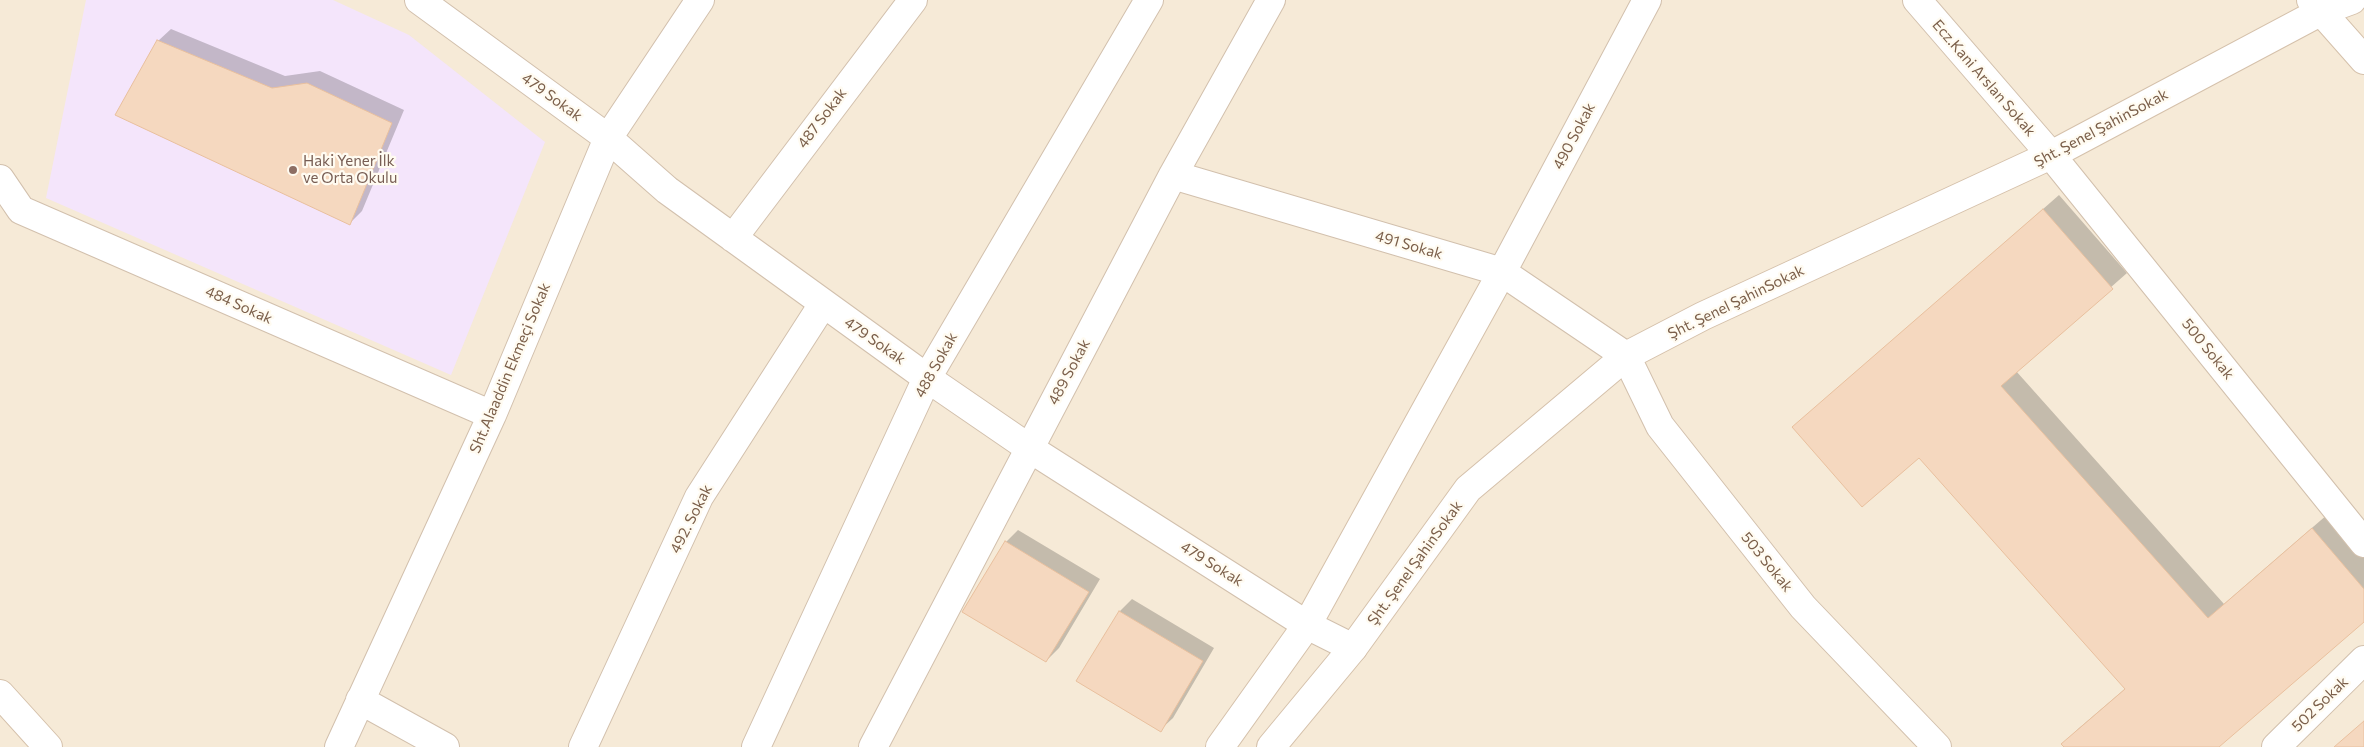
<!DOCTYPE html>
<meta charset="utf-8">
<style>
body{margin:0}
canvas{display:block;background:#fef7e9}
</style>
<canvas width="2364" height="747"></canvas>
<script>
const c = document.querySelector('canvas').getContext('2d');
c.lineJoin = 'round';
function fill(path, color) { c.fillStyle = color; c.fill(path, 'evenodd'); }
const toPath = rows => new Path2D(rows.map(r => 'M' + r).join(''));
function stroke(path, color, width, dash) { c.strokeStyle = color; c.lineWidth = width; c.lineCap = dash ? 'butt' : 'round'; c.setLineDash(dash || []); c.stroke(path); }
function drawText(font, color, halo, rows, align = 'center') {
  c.font = font + ' Commissioner,sans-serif'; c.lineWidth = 4.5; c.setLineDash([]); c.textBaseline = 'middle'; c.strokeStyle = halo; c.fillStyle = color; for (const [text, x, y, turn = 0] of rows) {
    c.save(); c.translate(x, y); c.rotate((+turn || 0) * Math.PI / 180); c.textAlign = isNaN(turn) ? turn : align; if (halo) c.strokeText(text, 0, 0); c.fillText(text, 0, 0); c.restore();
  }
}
const residential = toPath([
 [0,0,2364,0,2364,747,0,747]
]);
const education = toPath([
 [86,0,333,0,409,35,545,142,451,375,46,198]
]);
const shadow = toPath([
 [171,29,285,76,320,71,404,110,362,211,350,223,158,41],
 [2059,195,2127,273,2016,371,2224,604,2328,514,2364,557,2364,620,2217,747,2065,747,2063,744,2078,729,2126,688,1919,456,1794,428],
 [1018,530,1100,579,1059,648,1046,661,1006,542],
 [1132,599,1214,648,1173,718,1160,730,1120,611]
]);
const building = toPath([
 [157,40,272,88,307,83,392,123,350,225,115,115,157,40],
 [2043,209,2113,289,2001,386,2208,618,2312,528,2364,589,2364,622,2219,747,2064,747,2061,744,2125,689,1919,458,1862,507,1792,427,2043,209],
 [1005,541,1089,592,1046,662,962,612,1005,541],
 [1119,611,1203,661,1161,732,1076,681,1119,611],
 [2364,721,2364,747,2334,747,2364,721]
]);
const street = toPath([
 [419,0,608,138,667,190,927,378,1029,448,1307,625,1353,648],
 [1917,0,2051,155,2364,543],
 [1173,175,1502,272,1626,356,1660,426,1803,607,1937,747],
 [0,179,21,210,492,415],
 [733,238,913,0],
 [1502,272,1647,0],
 [360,700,445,747],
 [339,747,492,415,608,138,700,0],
 [583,747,699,497,823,304],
 [756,747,927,378,1149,0],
 [873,747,1173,175,1271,0],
 [2276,747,2364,660]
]);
const secondary = toPath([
 [2311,0,2364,60],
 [0,694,48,747],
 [1220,747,1307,625,1502,272],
 [1271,747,1353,648,1468,489,1626,356,1703,316,2051,155,2322,11,2352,0]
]);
const markers = [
 [293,170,5,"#8d6e63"]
];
const streetNames = [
 ["Ecz.Kani Arslan Sokak",1984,78,49],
 ["479 Sokak",552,97,36],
 ["487 Sokak",822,118,-53],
 ["Şht. Şenel ŞahinSokak",2101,128,-28],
 ["490 Sokak",1574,136,-62],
 ["491 Sokak",1409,245,16],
 ["Şht. Şenel ŞahinSokak",1736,302,-26],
 ["484 Sokak",239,305,24],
 ["479 Sokak",875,341,35],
 ["500 Sokak",2208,349,51],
 ["488 Sokak",936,365,-61],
 ["Sht.Alaaddin Ekmeçi Sokak",510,368,-67],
 ["489 Sokak",1069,372,-62],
 ["492. Sokak",691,519,-63],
 ["503 Sokak",1767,562,51],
 ["Şht. Şenel ŞahinSokak",1415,563,-54],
 ["479 Sokak",1212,564,32],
 ["502 Sokak",2320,704,-44]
];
const educationNames = [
 ["Haki Yener İlk",303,161],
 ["ve Orta Okulu",303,178]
];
fill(residential, '#f6ead7');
fill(education, '#f4e5fb');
fill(shadow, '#0003');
fill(building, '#f5d8bf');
stroke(building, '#e9c09e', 1);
stroke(street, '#d2c0ad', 30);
stroke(secondary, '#d5c1ab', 30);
stroke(street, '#fff', 28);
stroke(secondary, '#fff', 28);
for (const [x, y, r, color] of markers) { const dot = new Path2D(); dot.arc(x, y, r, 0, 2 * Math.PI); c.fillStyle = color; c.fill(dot); stroke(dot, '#fffbf1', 2); }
drawText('15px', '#7b5f4a', '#fffbf1', streetNames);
drawText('15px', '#785e54', '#fffbf1', educationNames, 'left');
</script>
